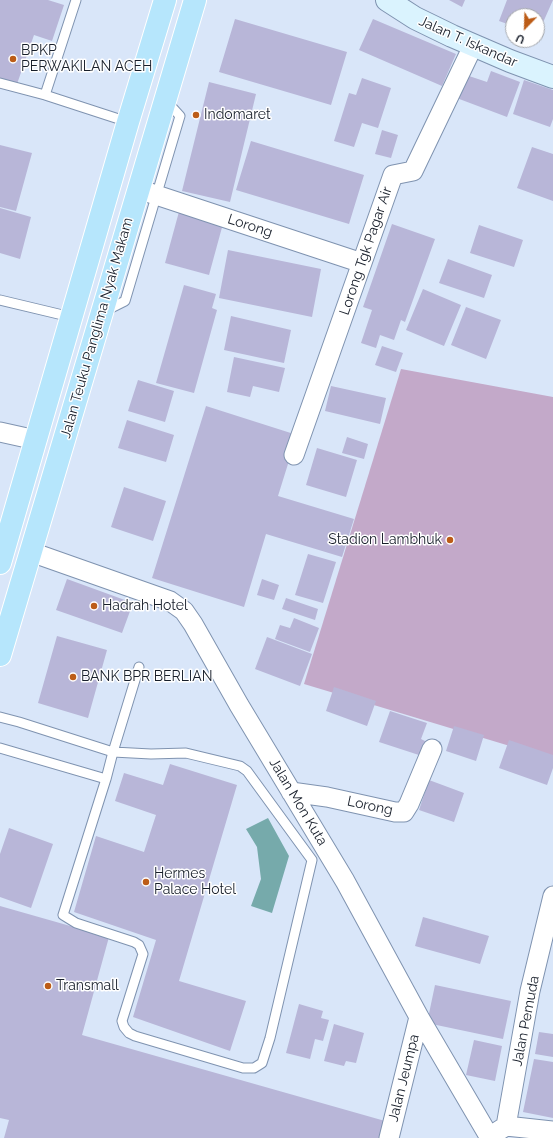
<!DOCTYPE html>
<style>
body{margin:0}
#map{position:relative;width:553px;height:1138px;overflow:hidden;background:#d9e6f9;font-family:Raleway,sans-serif}
canvas{display:block}
.north{position:absolute;left:505px;top:8px;width:40px;height:40px;box-sizing:border-box;background:#fff;border:1px solid #a2a5aa;border-radius:50%;rotate:203deg;font-size:11px;font-weight:700;line-height:16px;text-align:center;color:#171e2a}
.north::after{content:'';display:block;margin:auto;width:14px;height:18px;background:#bc5c17;clip-path:polygon(50% 0,100% 100%,50% 72%,0 100%)}
</style>
<div id="map">
<canvas width="553" height="1138"></canvas>
<div class="north">U</div>
</div>
<script>
const c = document.querySelector('canvas').getContext('2d');
c.lineJoin = 'round';
function fill(path, color) { c.fillStyle = color; c.fill(path, 'evenodd'); }
const toPath = rows => new Path2D(rows.map(r => 'M' + r).join(''));
function stroke(path, color, width, dash) { c.strokeStyle = color; c.lineWidth = width; c.lineCap = dash ? 'butt' : 'round'; c.setLineDash(dash || []); c.stroke(path); }
function drawText(font, color, halo, rows, align = 'center') {
  c.font = font + ' Raleway,sans-serif'; c.lineWidth = 3; c.setLineDash([]); c.textBaseline = 'middle'; c.strokeStyle = halo; c.fillStyle = color; for (const [text, x, y, turn = 0] of rows) {
    c.save(); c.translate(x, y); c.rotate((+turn || 0) * Math.PI / 180); c.textAlign = isNaN(turn) ? turn : align; if (halo) c.strokeText(text, 0, 0); c.fillText(text, 0, 0); c.restore();
  }
}
const green = toPath([
 [401,369,553,397,553,759,304,684]
]);
const water = toPath([
 [268,818,289,856,272,913,251,906,261,879,257,847,246,829]
]);
const building = toPath([
 [0,0,48,0,64,5,52,41,34,35,17,84,0,78],
 [449,0,465,0,462,7],
 [507,0,553,0,537,36,537,16,513,16,513,26,499,21],
 [235,19,347,52,331,105,219,72],
 [373,19,456,54,442,86,359,50],
 [491,71,520,82,507,117,454,97,463,74,487,82],
 [362,78,391,88,378,128,362,123,354,147,334,141,349,93,356,95],
 [524,80,553,90,553,119,550,127,513,114],
 [209,82,256,94,230,202,182,191],
 [382,130,398,135,391,158,375,154],
 [251,141,364,175,349,224,236,190],
 [0,145,32,153,16,211,0,207],
 [532,147,553,154,553,201,517,188],
 [0,208,31,217,20,259,0,253],
 [180,208,224,220,209,275,165,263],
 [392,224,435,239,405,322,401,320,394,340,380,335,376,348,361,343,372,310,363,307],
 [479,225,523,240,514,267,470,253],
 [228,250,321,269,312,317,219,298],
 [448,259,492,275,484,298,439,283],
 [184,285,216,294,212,308,217,310,194,393,156,383],
 [423,289,461,305,444,346,406,330],
 [466,307,501,320,486,359,451,345],
 [231,316,291,330,284,363,224,350],
 [382,346,403,353,396,372,375,365],
 [234,357,285,368,279,392,253,386,250,397,227,392],
 [138,380,174,391,165,422,128,411],
 [331,386,386,398,380,424,325,411],
 [206,406,297,435,278,496,354,519,342,557,266,534,244,607,152,578],
 [127,420,174,435,166,462,118,448],
 [347,437,368,444,364,459,342,453],
 [317,448,357,460,346,497,306,485],
 [124,487,166,501,153,541,111,527],
 [308,554,336,562,323,603,295,595],
 [67,579,133,603,122,633,56,610],
 [262,579,279,585,274,600,257,595],
 [286,598,318,609,315,620,282,609],
 [294,618,319,628,310,652,275,639,280,625,290,628],
 [57,636,107,650,88,718,38,703],
 [267,637,312,654,300,686,255,669],
 [334,687,376,701,367,726,326,711],
 [390,711,427,723,421,739,427,742,422,756,379,742],
 [454,726,484,735,476,761,446,751],
 [509,740,553,755,553,768,547,785,499,768],
 [170,764,237,785,179,981,246,1001,230,1051,133,1017,156,940,74,912,96,836,144,852,156,815,115,801,124,773,163,785],
 [429,780,464,793,454,822,419,810],
 [9,828,53,844,31,908,0,897,0,854],
 [0,906,109,937,82,1035,385,1121,380,1138,4,1138,9,1120,0,1118],
 [423,917,489,936,480,964,415,946],
 [435,985,511,1001,503,1039,427,1023],
 [299,1004,323,1011,321,1018,329,1020,323,1041,315,1039,310,1059,286,1053],
 [334,1024,364,1033,356,1063,346,1061,344,1066,324,1061],
 [539,1032,553,1034,553,1057,535,1054],
 [474,1040,502,1046,495,1081,466,1075],
 [534,1059,553,1062,553,1118,523,1112]
]);
const lane = toPath([
 [76,0,45,95,128,122],
 [0,83,45,95],
 [0,300,71,317],
 [105,306,111,308,125,301,180,116,169,104,165,103],
 [0,717,19,722,113,752,151,754,186,753,240,766,247,771,301,845,312,860,270,1038,262,1063,254,1068,243,1068,135,1036,129,1033,124,1027,122,1021,143,954,139,945,134,942,76,923,63,915,106,779,113,752,139,667],
 [0,748,106,779]
]);
const street = toPath([
 [138,189,362,263],
 [0,432,36,440],
 [294,455,393,175,413,171,473,46],
 [31,552,170,601,184,611,193,624,239,705,345,881,419,1017,490,1138],
 [291,792,327,797,395,812,404,812,409,804,432,749],
 [506,1126,553,1131],
 [489,1137,506,1126,530,991,553,896],
 [389,1138,419,1017]
]);
const secondary = toPath([
 [387,0,415,18,452,36,510,61,553,77]
]);
const primary = toPath([
 [0,563,128,122,165,0],
 [0,655,195,0]
]);
const markers = [
 [13,59,4,"#bc5c17"],
 [196,115,4,"#bc5c17"],
 [450,540,4,"#bc5c17"],
 [94,606,4,"#bc5c17"],
 [73,677,4,"#bc5c17"],
 [146,882,4,"#bc5c17"],
 [48,986,4,"#bc5c17"]
];
const streetNames = [
 ["Jalan T. Iskandar",468,42,24],
 ["Lorong",250,226,18],
 ["Lorong Tgk Pagar Air",366,251,-71],
 ["Jalan Teuku Panglima Nyak Makam",97,328,-74],
 ["Jalan Mon Kuta",298,802,59],
 ["Lorong",370,806,12],
 ["Jalan Pemuda",526,1021,-79],
 ["Jalan Jeumpa",404,1078,-76]
];
const poiNames = [
 ["BPKP",21,51],
 ["PERWAKILAN ACEH",21,67],
 ["Indomaret",204,115],
 ["Stadion Lambhuk",442,540,"right"],
 ["Hadrah Hotel",102,606],
 ["BANK BPR BERLIAN",81,677],
 ["Hermes",154,874],
 ["Palace Hotel",154,890],
 ["Transmall",56,986]
];
fill(green, '#c3a9c9');
fill(water, '#76aaab');
fill(building, '#b8b6d8');
stroke(lane, '#7f93b0', 11);
stroke(street, '#7f93b0', 21);
stroke(secondary, '#7f93b0', 24);
stroke(primary, '#fff', 24);
stroke(lane, '#fff', 9);
stroke(street, '#fff', 19);
stroke(secondary, '#daf3fe', 22);
stroke(primary, '#b6e6fc', 22);
for (const [x, y, r, color] of markers) { const dot = new Path2D(); dot.arc(x, y, r, 0, 2 * Math.PI); c.fillStyle = color; c.fill(dot); stroke(dot, '#fff', 1.5); }
drawText('14px', '#171e2a', '#fff', streetNames);
drawText('14px', '#171e2a', '#fff', poiNames, 'left');
</script>
